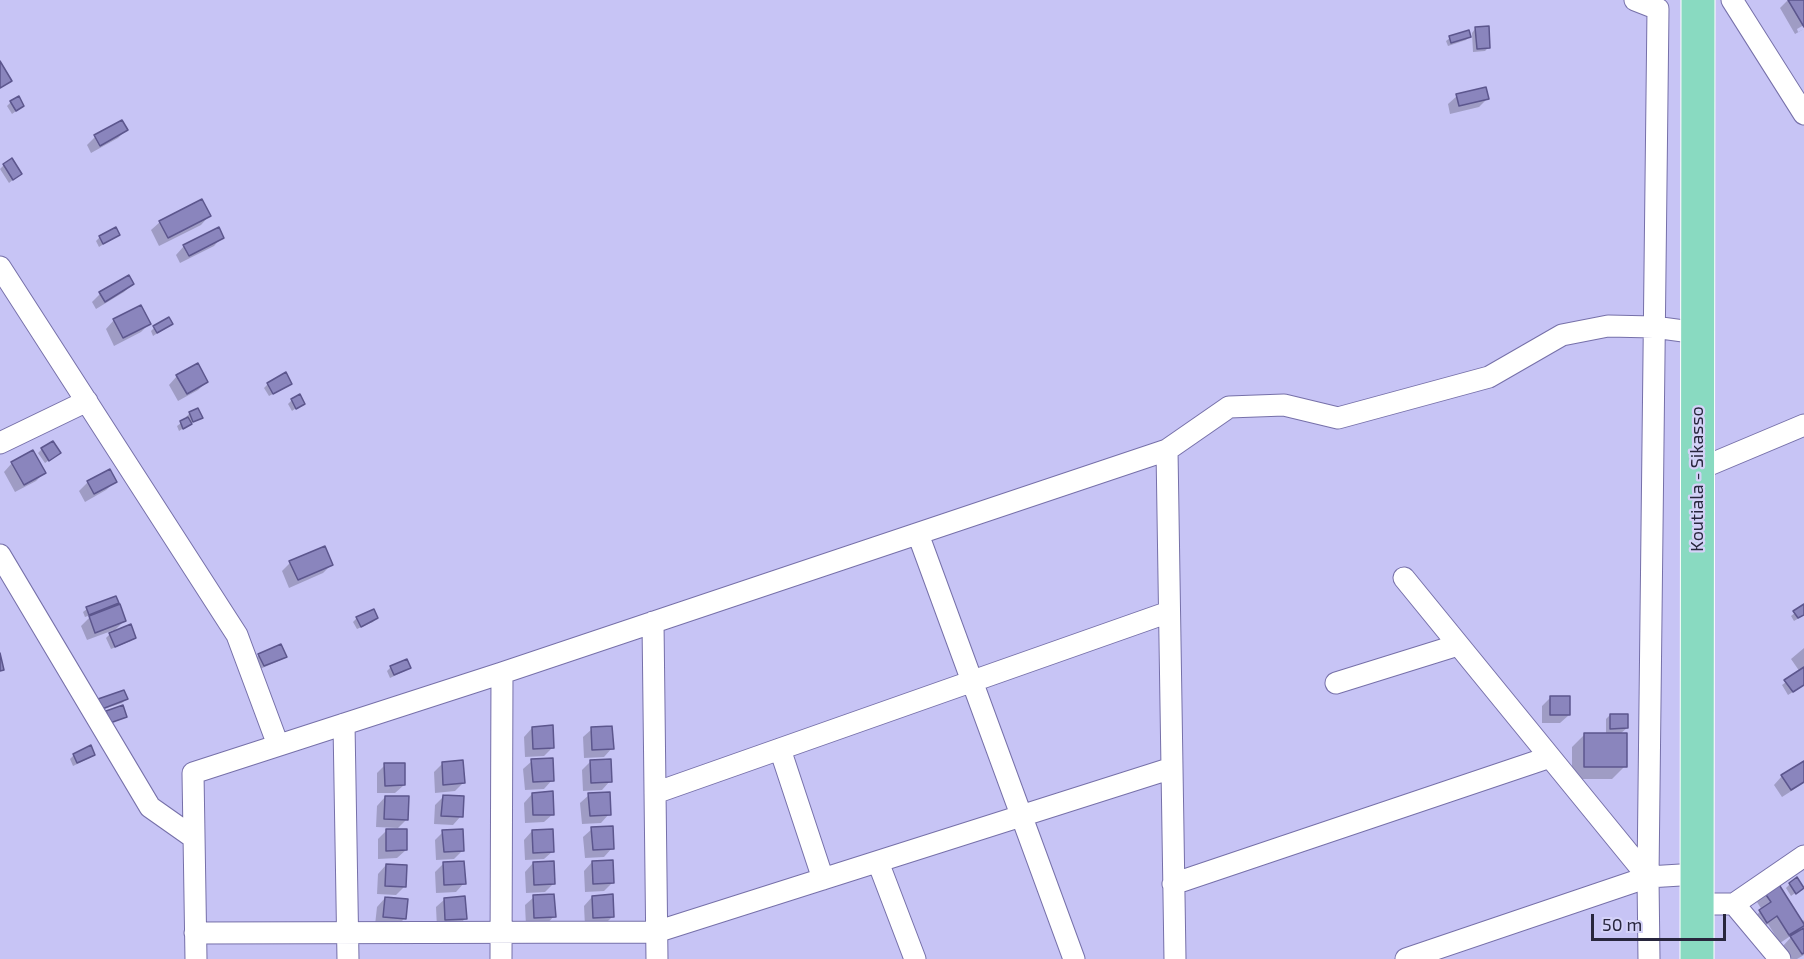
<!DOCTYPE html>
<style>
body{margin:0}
#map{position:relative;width:1804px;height:959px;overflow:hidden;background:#c7c4f5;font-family:"Exo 2",sans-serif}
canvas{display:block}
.scale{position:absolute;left:1591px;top:914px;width:135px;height:27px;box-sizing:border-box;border:3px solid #28263d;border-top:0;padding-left:8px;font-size:18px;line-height:21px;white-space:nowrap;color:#28263d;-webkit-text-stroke:4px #d4d2f8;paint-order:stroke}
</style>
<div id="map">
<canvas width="1804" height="959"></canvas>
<div class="scale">50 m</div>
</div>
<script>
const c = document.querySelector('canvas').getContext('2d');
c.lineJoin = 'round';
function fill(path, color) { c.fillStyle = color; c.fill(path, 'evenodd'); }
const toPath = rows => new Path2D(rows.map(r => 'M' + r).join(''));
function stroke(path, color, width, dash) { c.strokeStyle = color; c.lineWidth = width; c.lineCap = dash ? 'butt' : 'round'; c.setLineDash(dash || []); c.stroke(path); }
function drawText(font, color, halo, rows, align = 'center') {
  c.font = font + ' "Exo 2",sans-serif'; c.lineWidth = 4.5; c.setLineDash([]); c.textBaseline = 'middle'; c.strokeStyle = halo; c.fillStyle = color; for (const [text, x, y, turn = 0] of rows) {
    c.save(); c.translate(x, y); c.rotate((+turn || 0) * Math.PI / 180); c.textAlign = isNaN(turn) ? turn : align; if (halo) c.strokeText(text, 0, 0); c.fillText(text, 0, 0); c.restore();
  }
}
const shadow = toPath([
 [1788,0,1804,0,1804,25,1797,29,1798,32,1804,29,1795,34,1780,8],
 [1475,29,1489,47,1485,51,1473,52,1472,33],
 [1470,36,1466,40,1448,46,1446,41,1450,38],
 [1457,96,1487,99,1479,107,1450,114,1448,104],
 [11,102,23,106,12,114,7,106],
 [126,130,118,138,91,153,87,145,95,137],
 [4,165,20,174,9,183,0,169],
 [209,216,201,225,159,246,151,230,160,222],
 [118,235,99,247,96,241,100,237],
 [222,237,214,246,180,263,176,255,184,246],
 [128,277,133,284,124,292,96,309,92,302,100,294],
 [114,320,149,324,141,332,114,346,106,329],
 [167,327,153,336,151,331,154,328],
 [177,376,207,382,198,390,178,401,169,385],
 [268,384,290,384,286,387,269,396,264,388],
 [292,400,303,403,292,411,288,404],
 [197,410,201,417,179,431,177,426,187,419,186,417,189,414],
 [42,449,59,453,45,463,38,453],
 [12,463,44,473,36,481,15,492,4,472],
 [88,482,115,482,106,490,85,502,79,491],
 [290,563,332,564,323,573,289,588,282,571],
 [115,598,117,603,109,610,125,620,112,633,135,637,131,641,111,649,106,638,114,630,87,640,81,626,93,614,85,617,83,612,87,609],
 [1804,606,1804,615,1794,621,1791,616],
 [357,618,376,618,373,622,357,629,353,622],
 [1804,648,1804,685,1788,695,1782,685,1800,672,1791,659],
 [259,655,285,656,281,660,260,669,255,659],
 [391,667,409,668,405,671,390,678,387,671],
 [1551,697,1569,715,1560,723,1542,723,1542,706],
 [126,699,122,703,98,711,95,704],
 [1610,715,1627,728,1620,734,1625,766,1612,779,1572,779,1572,747,1585,734,1606,734,1606,719],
 [532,728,553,747,544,756,525,757,524,737],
 [592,729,612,748,604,757,584,758,583,737],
 [94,754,90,758,73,766,70,759,74,755],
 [532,761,552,780,544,789,525,790,523,769],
 [590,762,610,781,602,790,583,791,582,770],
 [443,763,463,783,455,791,435,793,434,772],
 [1804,763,1804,783,1782,797,1774,785,1782,776],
 [385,765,404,785,395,793,377,793,377,773],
 [532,794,553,814,544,822,525,823,524,803],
 [589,795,609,814,601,823,582,824,580,803],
 [444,796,461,816,453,825,434,824,435,805],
 [385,797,407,819,398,828,376,827,377,806],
 [592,829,612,848,604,857,585,858,583,837],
 [386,831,406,850,397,858,378,859,378,839],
 [532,831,553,851,544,859,525,860,524,840],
 [443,832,463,850,454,859,436,860,435,840],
 [592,862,613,882,604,891,585,892,584,871],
 [444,863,464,883,456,892,436,893,435,872],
 [533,863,554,883,545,892,526,893,525,872],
 [386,865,405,886,396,895,377,894,378,874],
 [1790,884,1798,891,1791,896,1786,888],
 [1765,893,1801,923,1804,920,1804,928,1802,925,1793,934,1804,929,1804,955,1797,959,1792,959,1783,946,1792,936,1792,935,1780,943,1768,924,1758,930,1751,920,1762,910,1757,902],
 [534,897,554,916,546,925,526,926,525,905],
 [592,897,613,916,604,925,585,926,584,906],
 [385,898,404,919,396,927,375,925,377,907],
 [445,899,465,919,456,927,437,928,436,907]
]);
const building = toPath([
 [1788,0,1804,0,1804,27,1788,0],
 [1489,26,1490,48,1477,49,1475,27,1489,26],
 [1469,30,1471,37,1451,43,1449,36,1469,30],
 [0,61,12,81,0,88,0,61],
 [1486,87,1489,99,1459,106,1456,94,1486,87],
 [19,96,24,106,16,111,10,101,19,96],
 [122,120,128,130,100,146,94,135,122,120],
 [12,158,22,174,13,180,3,164,12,158],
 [202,199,211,216,168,238,159,221,202,199],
 [116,227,120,235,103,244,99,236,116,227],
 [219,227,224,238,189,256,183,245,219,227],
 [129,275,134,284,105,302,99,292,129,275],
 [141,305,151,324,123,338,113,319,141,305],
 [169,317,173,324,157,333,153,326,169,317],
 [198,363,208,382,187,394,176,375,198,363],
 [286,372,292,384,273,394,267,383,286,372],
 [300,394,305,404,296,409,291,399,300,394],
 [198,408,203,418,193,422,189,412,198,408],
 [188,417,192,424,183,429,180,421,188,417],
 [53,441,61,453,49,461,41,448,53,441],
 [33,450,46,473,24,485,11,462,33,450],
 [110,469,117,482,94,494,87,481,110,469],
 [325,546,333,565,298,580,289,561,325,546],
 [116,596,119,603,89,615,86,607,116,596],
 [120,604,126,621,95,633,89,616,120,604],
 [1804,604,1804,615,1798,618,1793,611,1804,604],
 [374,609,378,618,361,627,356,617,374,609],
 [131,624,136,638,115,647,109,633,131,624],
 [281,644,287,657,264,666,258,654,281,644],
 [0,653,4,670,0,671,0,653],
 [407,659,411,668,394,675,390,666,407,659],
 [1804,667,1804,685,1793,692,1784,680,1804,667],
 [124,690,128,699,102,709,98,699,124,690],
 [1550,696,1570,696,1570,715,1550,715,1550,696],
 [123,705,127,717,110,723,106,711,123,705],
 [1610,714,1628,714,1628,728,1610,729,1610,714],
 [553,725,554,748,533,749,532,727,553,725],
 [612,726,614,749,592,750,591,727,612,726],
 [1584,733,1627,733,1627,767,1584,767,1584,733],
 [91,745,95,755,77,763,73,754,91,745],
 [553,758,554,781,533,782,531,759,553,758],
 [611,759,612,782,591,783,590,760,611,759],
 [463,760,465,783,443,785,442,762,463,760],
 [1804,761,1804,782,1791,790,1781,775,1804,761],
 [384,763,405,763,405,785,385,786,384,763],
 [553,791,554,815,533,815,532,793,553,791],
 [610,792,611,815,590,816,588,793,610,792],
 [443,795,464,796,463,817,441,816,443,795],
 [385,796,409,796,408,820,384,819,385,796],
 [613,826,614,849,593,850,591,827,613,826],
 [386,829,407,829,407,850,386,851,386,829],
 [463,829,464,851,444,852,442,830,463,829],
 [553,829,554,852,533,853,532,830,553,829],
 [613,860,614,883,593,884,592,861,613,860],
 [464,861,466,884,444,885,443,862,464,861],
 [554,861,555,884,534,885,533,862,554,861],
 [386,864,407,865,406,887,385,886,386,864],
 [1797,877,1804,888,1796,894,1789,883,1797,877],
 [1778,883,1804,924,1804,926,1789,935,1777,916,1767,923,1759,910,1771,902,1764,892,1778,883],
 [554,894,556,917,534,918,533,895,554,894],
 [613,894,614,917,593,918,592,896,613,894],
 [465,896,467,919,445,920,444,898,465,896],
 [385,897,408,899,406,919,383,917,385,897],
 [1804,928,1804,953,1802,954,1790,936,1804,928]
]);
const street = toPath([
 [1635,0,1658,9,1648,877,1649,959],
 [1732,0,1804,114],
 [0,267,237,635,278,745],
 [0,443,87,401],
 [1167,450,1175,959],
 [1697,470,1804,425],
 [918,534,1074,959],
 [0,555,150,807,194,838],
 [1404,578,1648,877],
 [653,622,657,959],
 [1336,683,1458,645],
 [344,724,348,959],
 [780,749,823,879],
 [655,793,1169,612],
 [878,862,915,959],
 [1173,884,1550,757],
 [1697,904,1734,904,1780,959],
 [1734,904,1804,856],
 [195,933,656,932,1172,768],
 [196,959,193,773,502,673,1167,450,1229,407,1284,405,1338,418,1489,377,1562,335,1608,326,1654,327,1698,333],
 [501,959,502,673],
 [1406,959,1648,877,1697,874]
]);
const primary = toPath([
 [1697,959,1698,0]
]);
const streetNames = [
 ["Koutiala - Sikasso",1697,479,-90]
];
fill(shadow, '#0003');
fill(building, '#8a85bd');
stroke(building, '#5c568d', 1.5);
stroke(street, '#7670a9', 23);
stroke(primary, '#fff', 35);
stroke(street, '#fff', 21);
stroke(primary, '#89dac1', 33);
drawText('18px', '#28263d', '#d4d2f8', streetNames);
</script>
